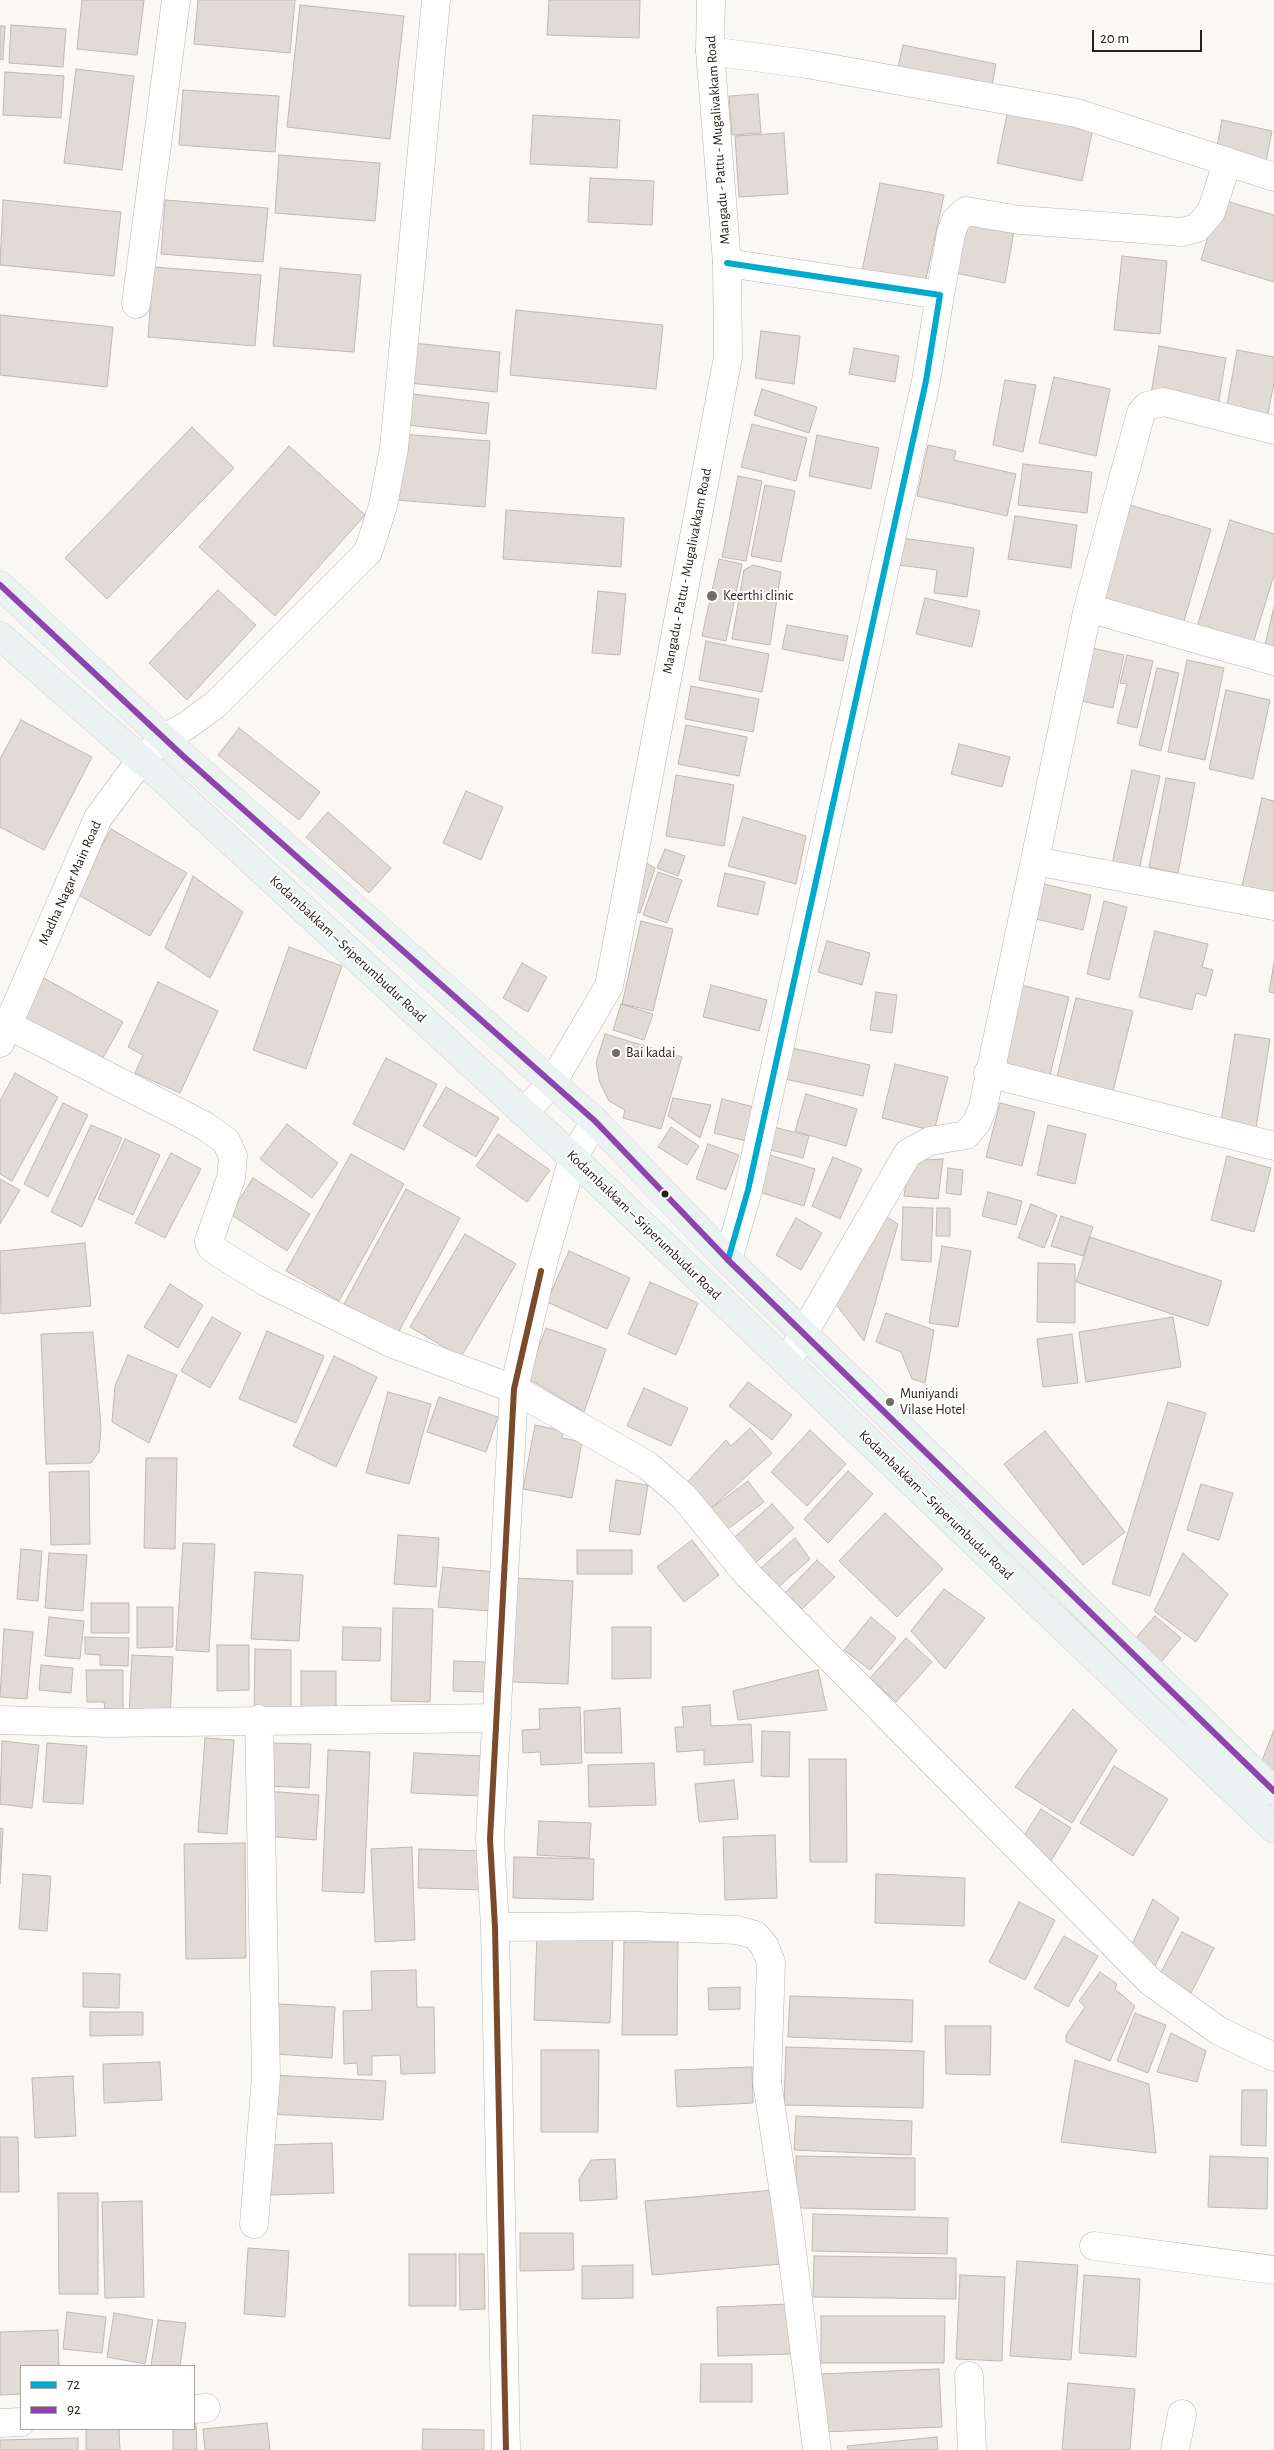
<!DOCTYPE html>
<meta charset="utf-8">
<style>
body{margin:0}
#map{position:relative;width:1274px;height:2450px;overflow:hidden;background:#faf8f5;font-family:"Alegreya Sans",sans-serif}
canvas{display:block}
.legend{position:absolute;left:20px;top:2365px;width:175px;height:65px;box-sizing:border-box;background:#fff;border:1px solid #a9a6a2;margin:0;padding:6px 9px;list-style:none;font-size:15px;color:#272017}
.legend li{display:flex;align-items:center;gap:10px;height:25px}
.legend b{width:25px;border:1px solid #a9a6a2}
.scale{position:absolute;left:1092px;top:30px;width:110px;height:22px;box-sizing:border-box;border:2px solid #272017;border-top:0;padding-left:6px;font-size:15px;line-height:18px;white-space:nowrap;color:#272017;-webkit-text-stroke:4px #fff;paint-order:stroke}
</style>
<div id="map">
<canvas width="1274" height="2450"></canvas>
<ul class="legend">
<li><b style="height:6px;background:#00a9ce"></b>72</li>
<li><b style="height:6px;background:#8e44ad"></b>92</li>
</ul>
<div class="scale">20 m</div>
</div>
<script>
const c = document.querySelector('canvas').getContext('2d');
c.lineJoin = 'round';
function fill(path, color) { c.fillStyle = color; c.fill(path, 'evenodd'); }
const toPath = rows => new Path2D(rows.map(r => 'M' + r).join(''));
function stroke(path, color, width, dash) { c.strokeStyle = color; c.lineWidth = width; c.lineCap = dash ? 'butt' : 'round'; c.setLineDash(dash || []); c.stroke(path); }
function drawText(font, color, halo, rows, align = 'center') {
  c.font = font + ' "Alegreya Sans",sans-serif'; c.lineWidth = 4; c.setLineDash([]); c.textBaseline = 'middle'; c.strokeStyle = halo; c.fillStyle = color; for (const [text, x, y, turn = 0] of rows) {
    c.save(); c.translate(x, y); c.rotate((+turn || 0) * Math.PI / 180); c.textAlign = isNaN(turn) ? turn : align; if (halo) c.strokeText(text, 0, 0); c.fillText(text, 0, 0); c.restore();
  }
}
const building = toPath([
 [82,0,144,0,137,55,77,49,82,0],
 [198,0,295,0,290,53,194,44,198,0],
 [549,0,640,0,639,38,547,35,549,0],
 [300,5,404,16,390,139,287,127,300,5],
 [11,25,66,29,63,67,9,63,11,25],
 [0,26,5,26,3,60,0,59,0,26],
 [903,45,996,64,990,96,896,76,903,45],
 [76,69,134,76,122,170,64,163,76,69],
 [5,72,64,76,61,118,3,115,5,72],
 [183,90,279,96,275,152,179,145,183,90],
 [758,94,761,133,732,135,729,96,758,94],
 [1009,105,1094,123,1082,181,997,163,1009,105],
 [533,115,620,120,617,168,530,164,533,115],
 [1222,120,1272,131,1265,167,1215,157,1222,120],
 [784,133,788,194,739,197,735,136,784,133],
 [279,155,380,163,375,221,275,213,279,155],
 [590,178,654,181,652,225,588,222,590,178],
 [880,183,944,195,925,284,862,271,880,183],
 [1219,199,1274,215,1274,282,1201,260,1219,199],
 [3,200,121,212,114,276,0,265,3,200],
 [165,200,268,208,263,262,161,254,165,200],
 [960,220,1014,231,1005,283,950,272,960,220],
 [1122,256,1167,261,1160,334,1114,330,1122,256],
 [153,267,261,275,255,346,148,337,153,267],
 [280,268,361,275,354,352,273,346,280,268],
 [516,310,663,325,656,389,510,375,516,310],
 [0,315,113,327,107,387,0,375,0,315],
 [761,331,800,336,794,384,755,378,761,331],
 [413,343,500,352,497,392,409,383,413,343],
 [1159,346,1226,358,1218,406,1151,394,1159,346],
 [854,348,899,356,895,382,849,374,854,348],
 [1237,350,1274,357,1274,383,1267,418,1226,411,1237,350],
 [1054,377,1110,389,1096,456,1039,443,1054,377],
 [1005,380,1036,385,1023,452,993,445,1005,380],
 [762,389,817,407,809,433,754,415,762,389],
 [412,394,489,403,486,434,408,425,412,394],
 [752,424,807,438,796,481,741,467,752,424],
 [192,427,234,468,107,599,65,558,192,427],
 [401,434,490,441,485,507,396,500,401,434],
 [817,435,879,448,871,489,809,476,817,435],
 [928,445,956,451,954,460,1016,474,1007,516,917,496,928,445],
 [289,446,365,515,275,616,199,547,289,446],
 [1023,464,1092,472,1087,513,1018,505,1023,464],
 [738,476,762,481,746,561,722,557,738,476],
 [765,485,795,491,781,562,751,556,765,485],
 [1123,503,1211,529,1182,628,1094,603,1123,503],
 [506,510,624,518,621,567,503,559,506,510],
 [1015,516,1077,525,1071,568,1008,559,1015,516],
 [1230,520,1274,534,1274,575,1251,650,1195,633,1230,520],
 [902,538,974,548,967,597,934,593,937,570,898,565,902,538],
 [719,559,742,564,726,641,702,636,719,559],
 [753,565,781,572,770,645,732,639,744,570,753,565],
 [218,590,256,625,187,700,149,663,218,590],
 [598,591,626,594,620,655,592,653,598,591],
 [925,598,980,611,972,647,916,634,925,598],
 [1274,607,1274,648,1265,645,1274,607],
 [787,625,848,636,843,661,782,649,787,625],
 [706,641,769,654,762,692,699,680,706,641],
 [1088,647,1124,655,1113,708,1077,700,1088,647],
 [1127,655,1153,661,1137,728,1117,723,1127,684,1120,683,1127,655],
 [1187,660,1224,668,1205,760,1168,752,1187,660],
 [1157,668,1179,673,1161,751,1139,745,1157,668],
 [691,686,759,699,753,732,685,719,691,686],
 [1226,690,1270,700,1253,779,1209,769,1226,690],
 [21,720,92,757,44,850,0,827,0,759,21,720],
 [686,725,747,737,739,776,678,764,686,725],
 [239,728,320,792,299,820,218,755,239,728],
 [959,744,1010,757,1002,787,951,774,959,744],
 [1132,770,1160,776,1139,870,1112,864,1132,770],
 [676,775,734,785,724,846,666,836,676,775],
 [1166,778,1195,783,1178,873,1149,867,1166,778],
 [466,791,503,807,481,860,443,843,466,791],
 [1262,798,1274,801,1274,894,1242,886,1262,798],
 [328,812,391,868,369,893,306,837,328,812],
 [743,817,806,836,796,884,728,866,743,817],
 [111,829,187,873,150,936,75,893,111,829],
 [665,849,685,856,678,876,657,868,665,849],
 [641,860,655,868,640,913,632,910,641,860],
 [658,872,682,880,667,923,643,915,658,872],
 [725,873,765,882,758,915,717,906,725,873],
 [193,876,243,912,210,978,165,948,193,876],
 [1035,882,1091,895,1083,930,1027,917,1035,882],
 [1104,901,1127,907,1109,980,1087,974,1104,901],
 [641,921,673,929,653,1011,622,1004,641,921],
 [1155,931,1208,944,1202,967,1213,970,1206,996,1196,993,1192,1010,1139,997,1155,931],
 [827,941,870,953,862,985,818,972,827,941],
 [289,947,342,966,306,1069,253,1050,289,947],
 [522,963,547,977,528,1012,503,998,522,963],
 [1274,963,1274,993,1269,992,1274,963],
 [42,977,123,1022,99,1065,18,1019,42,977],
 [158,982,218,1011,180,1093,135,1073,143,1055,128,1047,158,982],
 [1013,983,1069,997,1049,1079,993,1066,1013,983],
 [711,985,767,1000,759,1031,703,1017,711,985],
 [876,992,897,995,892,1033,870,1030,876,992],
 [1076,998,1133,1011,1111,1099,1055,1085,1076,998],
 [621,1004,653,1014,644,1040,613,1030,621,1004],
 [605,1034,682,1057,661,1129,623,1118,625,1110,609,1101,600,1083,596,1063,605,1034],
 [1235,1034,1270,1039,1256,1128,1221,1122,1235,1034],
 [792,1048,870,1065,863,1096,785,1079,792,1048],
 [386,1058,437,1084,404,1150,353,1124,386,1058],
 [895,1064,948,1077,934,1131,882,1118,895,1064],
 [15,1073,58,1097,12,1181,0,1174,0,1101,15,1073],
 [446,1087,499,1118,476,1157,423,1126,446,1087],
 [806,1094,857,1109,846,1146,795,1131,806,1094],
 [673,1098,711,1105,700,1138,668,1116,673,1098],
 [722,1099,754,1107,746,1141,714,1133,722,1099],
 [63,1103,88,1115,48,1197,24,1184,63,1103],
 [1000,1103,1035,1112,1022,1166,986,1157,1000,1103],
 [287,1124,338,1163,312,1198,260,1159,287,1124],
 [91,1125,122,1138,82,1227,51,1212,91,1125],
 [1048,1125,1086,1134,1075,1184,1037,1175,1048,1125],
 [671,1127,699,1146,687,1165,658,1147,671,1127],
 [774,1127,809,1136,803,1158,767,1149,774,1127],
 [498,1134,550,1170,527,1202,476,1166,498,1134],
 [125,1139,160,1155,133,1215,98,1199,125,1139],
 [708,1144,739,1155,726,1190,696,1179,708,1144],
 [171,1153,201,1169,165,1238,135,1223,171,1153],
 [351,1154,404,1184,339,1301,286,1271,351,1154],
 [767,1154,815,1169,804,1206,756,1191,767,1154],
 [1227,1156,1271,1168,1254,1232,1211,1220,1227,1156],
 [833,1157,862,1169,840,1219,812,1206,833,1157],
 [943,1159,938,1199,904,1196,907,1176,913,1164,924,1160,943,1159],
 [948,1168,963,1170,961,1195,946,1193,948,1168],
 [253,1178,310,1214,287,1251,230,1214,253,1178],
 [0,1179,20,1190,0,1224,0,1179],
 [406,1189,460,1218,398,1333,344,1304,406,1189],
 [988,1192,1022,1201,1016,1225,982,1216,988,1192],
 [1031,1204,1057,1215,1044,1248,1018,1238,1031,1204],
 [903,1207,933,1208,931,1262,901,1260,903,1207],
 [937,1208,950,1208,950,1236,936,1236,937,1208],
 [882,1214,898,1224,864,1341,835,1303,882,1214],
 [1061,1216,1093,1227,1083,1256,1051,1246,1061,1216],
 [796,1218,822,1233,801,1270,776,1255,796,1218],
 [465,1234,516,1264,461,1357,410,1327,465,1234],
 [1090,1237,1222,1281,1208,1326,1076,1282,1090,1237],
 [85,1243,91,1306,1,1314,0,1251,85,1243],
 [942,1246,971,1251,958,1327,929,1323,942,1246],
 [569,1251,630,1278,607,1329,547,1302,569,1251],
 [1038,1263,1075,1264,1075,1323,1037,1322,1038,1263],
 [650,1282,698,1303,676,1355,628,1334,650,1282],
 [170,1284,203,1305,178,1348,144,1327,170,1284],
 [886,1313,934,1330,925,1383,912,1379,901,1352,876,1342,886,1313],
 [212,1317,241,1333,210,1388,181,1371,212,1317],
 [1173,1317,1181,1367,1086,1382,1079,1332,1173,1317],
 [546,1328,606,1349,584,1412,527,1378,546,1328],
 [267,1331,324,1356,296,1423,239,1399,267,1331],
 [93,1332,101,1427,99,1452,91,1463,46,1464,41,1334,93,1332],
 [1072,1334,1078,1383,1043,1387,1037,1339,1072,1334],
 [128,1355,177,1375,149,1443,112,1422,115,1386,128,1355],
 [334,1356,377,1377,336,1467,293,1446,334,1356],
 [748,1382,792,1415,772,1440,729,1406,748,1382],
 [644,1388,688,1408,671,1446,627,1426,644,1388],
 [388,1392,431,1404,409,1484,366,1473,388,1392],
 [439,1397,498,1417,486,1452,427,1432,439,1397],
 [1168,1402,1206,1413,1150,1596,1112,1584,1168,1402],
 [535,1425,563,1431,562,1438,582,1442,572,1498,523,1489,535,1425],
 [750,1428,772,1453,707,1512,684,1486,726,1440,731,1446,750,1428],
 [810,1430,846,1464,807,1506,771,1472,810,1430],
 [1045,1431,1125,1532,1083,1565,1004,1464,1045,1431],
 [146,1458,177,1458,175,1549,144,1548,146,1458],
 [89,1471,90,1544,51,1545,49,1472,89,1471],
 [848,1471,873,1494,828,1543,804,1519,848,1471],
 [616,1480,648,1485,640,1535,609,1531,616,1480],
 [748,1481,764,1502,721,1534,705,1513,748,1481],
 [1201,1484,1233,1493,1219,1540,1187,1530,1201,1484],
 [772,1504,794,1528,750,1568,728,1543,772,1504],
 [885,1513,943,1569,897,1617,839,1561,885,1513],
 [398,1535,439,1538,436,1587,394,1584,398,1535],
 [795,1538,810,1559,774,1591,753,1575,795,1538],
 [692,1540,719,1575,684,1602,657,1567,692,1540],
 [183,1543,215,1544,209,1652,176,1650,183,1543],
 [21,1549,42,1551,38,1601,17,1599,21,1549],
 [577,1550,632,1550,632,1574,577,1574,577,1550],
 [49,1553,87,1555,83,1611,45,1608,49,1553],
 [1183,1553,1228,1594,1196,1642,1154,1611,1183,1553],
 [817,1560,835,1577,802,1609,785,1593,817,1560],
 [443,1567,495,1572,491,1611,438,1607,443,1567],
 [255,1572,303,1575,299,1641,251,1639,255,1572],
 [517,1578,573,1581,568,1684,512,1682,517,1578],
 [944,1589,985,1618,945,1669,911,1631,944,1589],
 [91,1603,129,1603,129,1633,91,1633,91,1603],
 [137,1607,173,1607,173,1647,137,1648,137,1607],
 [393,1608,433,1609,430,1702,391,1701,393,1608],
 [1155,1616,1181,1638,1156,1668,1129,1646,1155,1616],
 [49,1617,84,1621,80,1659,45,1656,49,1617],
 [871,1617,896,1638,870,1670,844,1650,871,1617],
 [343,1627,381,1628,380,1661,342,1660,343,1627],
 [612,1627,651,1627,651,1678,612,1679,612,1627],
 [4,1629,33,1632,27,1699,0,1697,4,1629],
 [85,1637,129,1638,128,1666,100,1665,100,1655,85,1654,85,1637],
 [906,1638,932,1662,896,1702,870,1678,906,1638],
 [217,1645,249,1645,249,1690,217,1691,217,1645],
 [255,1649,291,1650,291,1715,254,1715,255,1649],
 [132,1655,173,1657,170,1717,129,1715,132,1655],
 [454,1661,486,1662,485,1692,453,1691,454,1661],
 [41,1665,73,1668,71,1693,39,1690,41,1665],
 [86,1670,123,1670,123,1714,105,1711,104,1702,87,1702,86,1670],
 [818,1670,827,1710,738,1720,733,1691,818,1670],
 [301,1671,336,1671,336,1715,301,1715,301,1671],
 [710,1705,711,1726,751,1724,753,1762,704,1765,704,1750,677,1752,675,1727,684,1727,682,1707,710,1705],
 [580,1707,582,1763,541,1765,540,1752,523,1753,522,1730,540,1729,539,1709,580,1707],
 [620,1708,622,1753,585,1753,584,1711,620,1708],
 [1073,1709,1117,1750,1072,1823,1015,1787,1073,1709],
 [1274,1730,1274,1777,1258,1771,1274,1730],
 [762,1731,790,1732,789,1777,761,1776,762,1731],
 [205,1738,234,1740,227,1834,198,1832,205,1738],
 [2,1741,39,1745,32,1808,0,1804,2,1741],
 [47,1743,87,1746,83,1804,43,1802,47,1743],
 [272,1743,311,1744,309,1788,270,1786,272,1743],
 [328,1750,370,1752,364,1893,322,1891,328,1750],
 [414,1753,483,1756,481,1796,411,1793,414,1753],
 [809,1759,846,1759,847,1862,810,1862,809,1759],
 [654,1763,656,1805,589,1807,588,1765,654,1763],
 [1114,1766,1168,1799,1133,1856,1080,1823,1114,1766],
 [734,1780,738,1819,699,1822,695,1784,734,1780],
 [266,1791,319,1795,316,1840,262,1836,266,1791],
 [1041,1809,1071,1828,1049,1864,1018,1845,1041,1809],
 [539,1821,591,1823,589,1858,537,1855,539,1821],
 [0,1828,3,1829,0,1884,0,1828],
 [775,1835,777,1898,725,1900,723,1837,775,1835],
 [245,1843,246,1958,186,1959,184,1844,245,1843],
 [412,1847,415,1940,375,1942,371,1849,412,1847],
 [419,1849,484,1851,483,1890,418,1888,419,1849],
 [514,1857,594,1859,593,1900,513,1898,514,1857],
 [23,1874,51,1876,47,1931,19,1929,23,1874],
 [876,1874,965,1878,964,1926,875,1923,876,1874],
 [1153,1899,1179,1918,1150,1976,1129,1951,1153,1899],
 [1019,1902,1055,1920,1025,1980,989,1962,1019,1902],
 [1182,1932,1214,1948,1191,1993,1159,1976,1182,1932],
 [537,1933,613,1936,610,2023,534,2020,537,1933],
 [1064,1936,1098,1956,1068,2007,1034,1988,1064,1936],
 [624,1942,678,1942,677,2035,622,2035,624,1942],
 [416,1970,417,2007,434,2007,435,2073,401,2074,400,2055,372,2056,372,2075,358,2075,357,2063,344,2064,343,2011,372,2010,371,1971,416,1970],
 [1100,1972,1117,1984,1115,1989,1135,2006,1110,2061,1066,2042,1066,2035,1085,2007,1079,2001,1100,1972],
 [83,1973,120,1974,119,2008,83,2007,83,1973],
 [740,1987,740,2009,709,2010,708,1988,740,1987],
 [790,1996,913,2000,912,2042,788,2037,790,1996],
 [279,2004,335,2007,332,2058,275,2054,279,2004],
 [90,2012,143,2012,143,2035,90,2036,90,2012],
 [1135,2013,1166,2025,1148,2073,1117,2061,1135,2013],
 [945,2026,991,2026,990,2075,946,2074,945,2026],
 [1171,2033,1206,2051,1197,2082,1157,2072,1171,2033],
 [786,2047,924,2051,923,2108,784,2105,786,2047],
 [541,2050,599,2050,598,2132,541,2132,541,2050],
 [1075,2060,1149,2084,1156,2153,1061,2142,1075,2060],
 [160,2062,162,2100,104,2103,103,2064,160,2062],
 [752,2067,753,2103,677,2107,675,2070,752,2067],
 [271,2075,386,2081,383,2120,270,2114,271,2075],
 [73,2076,76,2136,35,2138,32,2078,73,2076],
 [1242,2090,1267,2090,1266,2146,1241,2145,1242,2090],
 [796,2116,912,2121,911,2155,794,2150,796,2116],
 [0,2137,18,2137,19,2192,0,2192,0,2137],
 [332,2143,334,2193,271,2195,269,2145,332,2143],
 [796,2156,915,2158,915,2210,796,2208,796,2156],
 [1210,2156,1268,2158,1267,2209,1208,2207,1210,2156],
 [615,2159,617,2199,580,2201,579,2179,591,2160,615,2159],
 [775,2190,782,2264,652,2275,645,2201,775,2190],
 [58,2193,98,2193,98,2294,59,2294,58,2193],
 [142,2201,144,2297,105,2298,102,2202,142,2201],
 [813,2214,948,2218,947,2254,812,2251,813,2214],
 [520,2233,573,2233,574,2270,520,2271,520,2233],
 [248,2248,289,2251,285,2317,244,2314,248,2248],
 [409,2254,456,2254,456,2306,409,2306,409,2254],
 [459,2254,484,2254,485,2309,460,2310,459,2254],
 [814,2256,956,2258,956,2299,813,2297,814,2256],
 [1017,2261,1078,2265,1071,2360,1010,2356,1017,2261],
 [633,2265,633,2298,582,2299,582,2266,633,2265],
 [960,2275,1005,2277,1002,2361,956,2359,960,2275],
 [1084,2275,1140,2279,1136,2357,1079,2353,1084,2275],
 [789,2304,791,2354,718,2356,717,2307,789,2304],
 [67,2312,106,2317,102,2353,63,2349,67,2312],
 [114,2313,153,2320,145,2364,107,2357,114,2313],
 [821,2316,945,2316,944,2363,821,2363,821,2316],
 [158,2320,186,2323,180,2366,151,2366,158,2320],
 [58,2330,59,2366,21,2366,21,2394,0,2395,0,2332,58,2330],
 [701,2364,752,2364,752,2402,700,2402,701,2364],
 [939,2369,942,2427,823,2432,820,2374,939,2369],
 [1068,2383,1135,2389,1130,2450,1062,2450,1068,2383],
 [194,2423,196,2423,197,2450,173,2450,173,2429,194,2429,194,2423],
 [267,2423,270,2450,205,2450,203,2429,267,2423],
 [86,2429,119,2429,120,2450,86,2450,86,2429],
 [423,2429,484,2430,484,2450,422,2450,423,2429],
 [937,2437,938,2450,848,2450,847,2446,937,2437],
 [78,2438,78,2450,0,2450,0,2440,78,2438]
]);
const street = toPath([
 [710,51,807,64,1077,113,1274,177],
 [727,263,940,295,926,381,748,1190,728,1260],
 [940,295,951,233,956,220,966,211,1020,220,1182,232,1197,228,1211,212,1227,163],
 [136,304,176,0],
 [1088,608,1274,661],
 [164,738,186,726,215,705,368,552,383,506,394,448,436,0],
 [1035,861,1274,906],
 [8,1025,205,1126,226,1141,233,1156,231,1178,209,1241,211,1247,219,1253,266,1282,393,1344,514,1389,647,1465,684,1497,748,1575,1151,1982,1219,2031,1274,2057],
 [988,1073,1274,1146],
 [787,1362,908,1153,930,1141,966,1135,977,1122,983,1107,1088,608,1141,413,1147,406,1164,402,1274,430],
 [0,1720,108,1723,497,1718],
 [495,1927,637,1926,737,1930,755,1935,764,1945,771,1962,767,2082,788,2220,817,2450],
 [254,2224,266,2077,259,1719],
 [1094,2246,1274,2270],
 [969,2376,972,2450],
 [194,2409,206,2408],
 [0,2423,21,2422],
 [506,2450,495,1927,490,1839,514,1389,544,1259,573,1158],
 [1175,2450,1182,2414]
]);
const secondary = toPath([
 [0,1043,98,818,141,760,164,738],
 [524,1112,552,1083,609,986,728,357,727,263,710,51,711,0],
 [573,1158,595,1121]
]);
const primary = toPath([
 [0,585,182,755,595,1121,728,1260,1274,1791],
 [0,636,161,777,573,1158,1274,1829]
]);
const bus1 = toPath([
 [727,263,940,295,926,381,748,1190,728,1260]
]);
const bus2 = toPath([
 [0,585,182,755,595,1121,728,1260,1274,1791]
]);
const bus3 = toPath([
 [506,2450,495,1927,490,1839,514,1389,541,1271]
]);
const markers = [
 [712,596,6,"#716c65"],
 [616,1053,5,"#716c65"],
 [665,1194,4.5,"#272017"],
 [890,1402,5,"#716c65"]
];
const streetNames = [
 ["Mangadu - Pattu - Mugalivakkam Road",718,140,-94],
 ["Mangadu - Pattu - Mugalivakkam Road",687,571,-79],
 ["Madha Nagar Main Road",70,883,-66],
 ["Kodambakkam – Sriperumbudur Road",348,949,43],
 ["Kodambakkam – Sriperumbudur Road",644,1225,44],
 ["Kodambakkam – Sriperumbudur Road",936,1505,44]
];
const poiNames = [
 ["Keerthi clinic",723,596],
 ["Bai kadai",626,1053],
 ["Muniyandi",900,1394],
 ["Vilase Hotel",900,1410]
];
fill(building, '#e1dbd6');
stroke(building, '#beb9b3', 1);
stroke(street, '#bab5b0', 29);
stroke(secondary, '#bab5b0', 29);
stroke(primary, '#d6d4d1', 29);
stroke(street, '#fefefe', 28);
stroke(secondary, '#fefefe', 28);
stroke(primary, '#eaf2f2', 28);
stroke(bus1, '#00a9ce', 6);
stroke(bus2, '#8e44ad', 6);
stroke(bus3, '#7a4b2a', 6);
for (const [x, y, r, color] of markers) { const dot = new Path2D(); dot.arc(x, y, r, 0, 2 * Math.PI); c.fillStyle = color; c.fill(dot); stroke(dot, '#fff', 2); }
drawText('14px', '#272017', '#fff', streetNames);
drawText('14px', '#272017', '#fff', poiNames, 'left');
</script>
